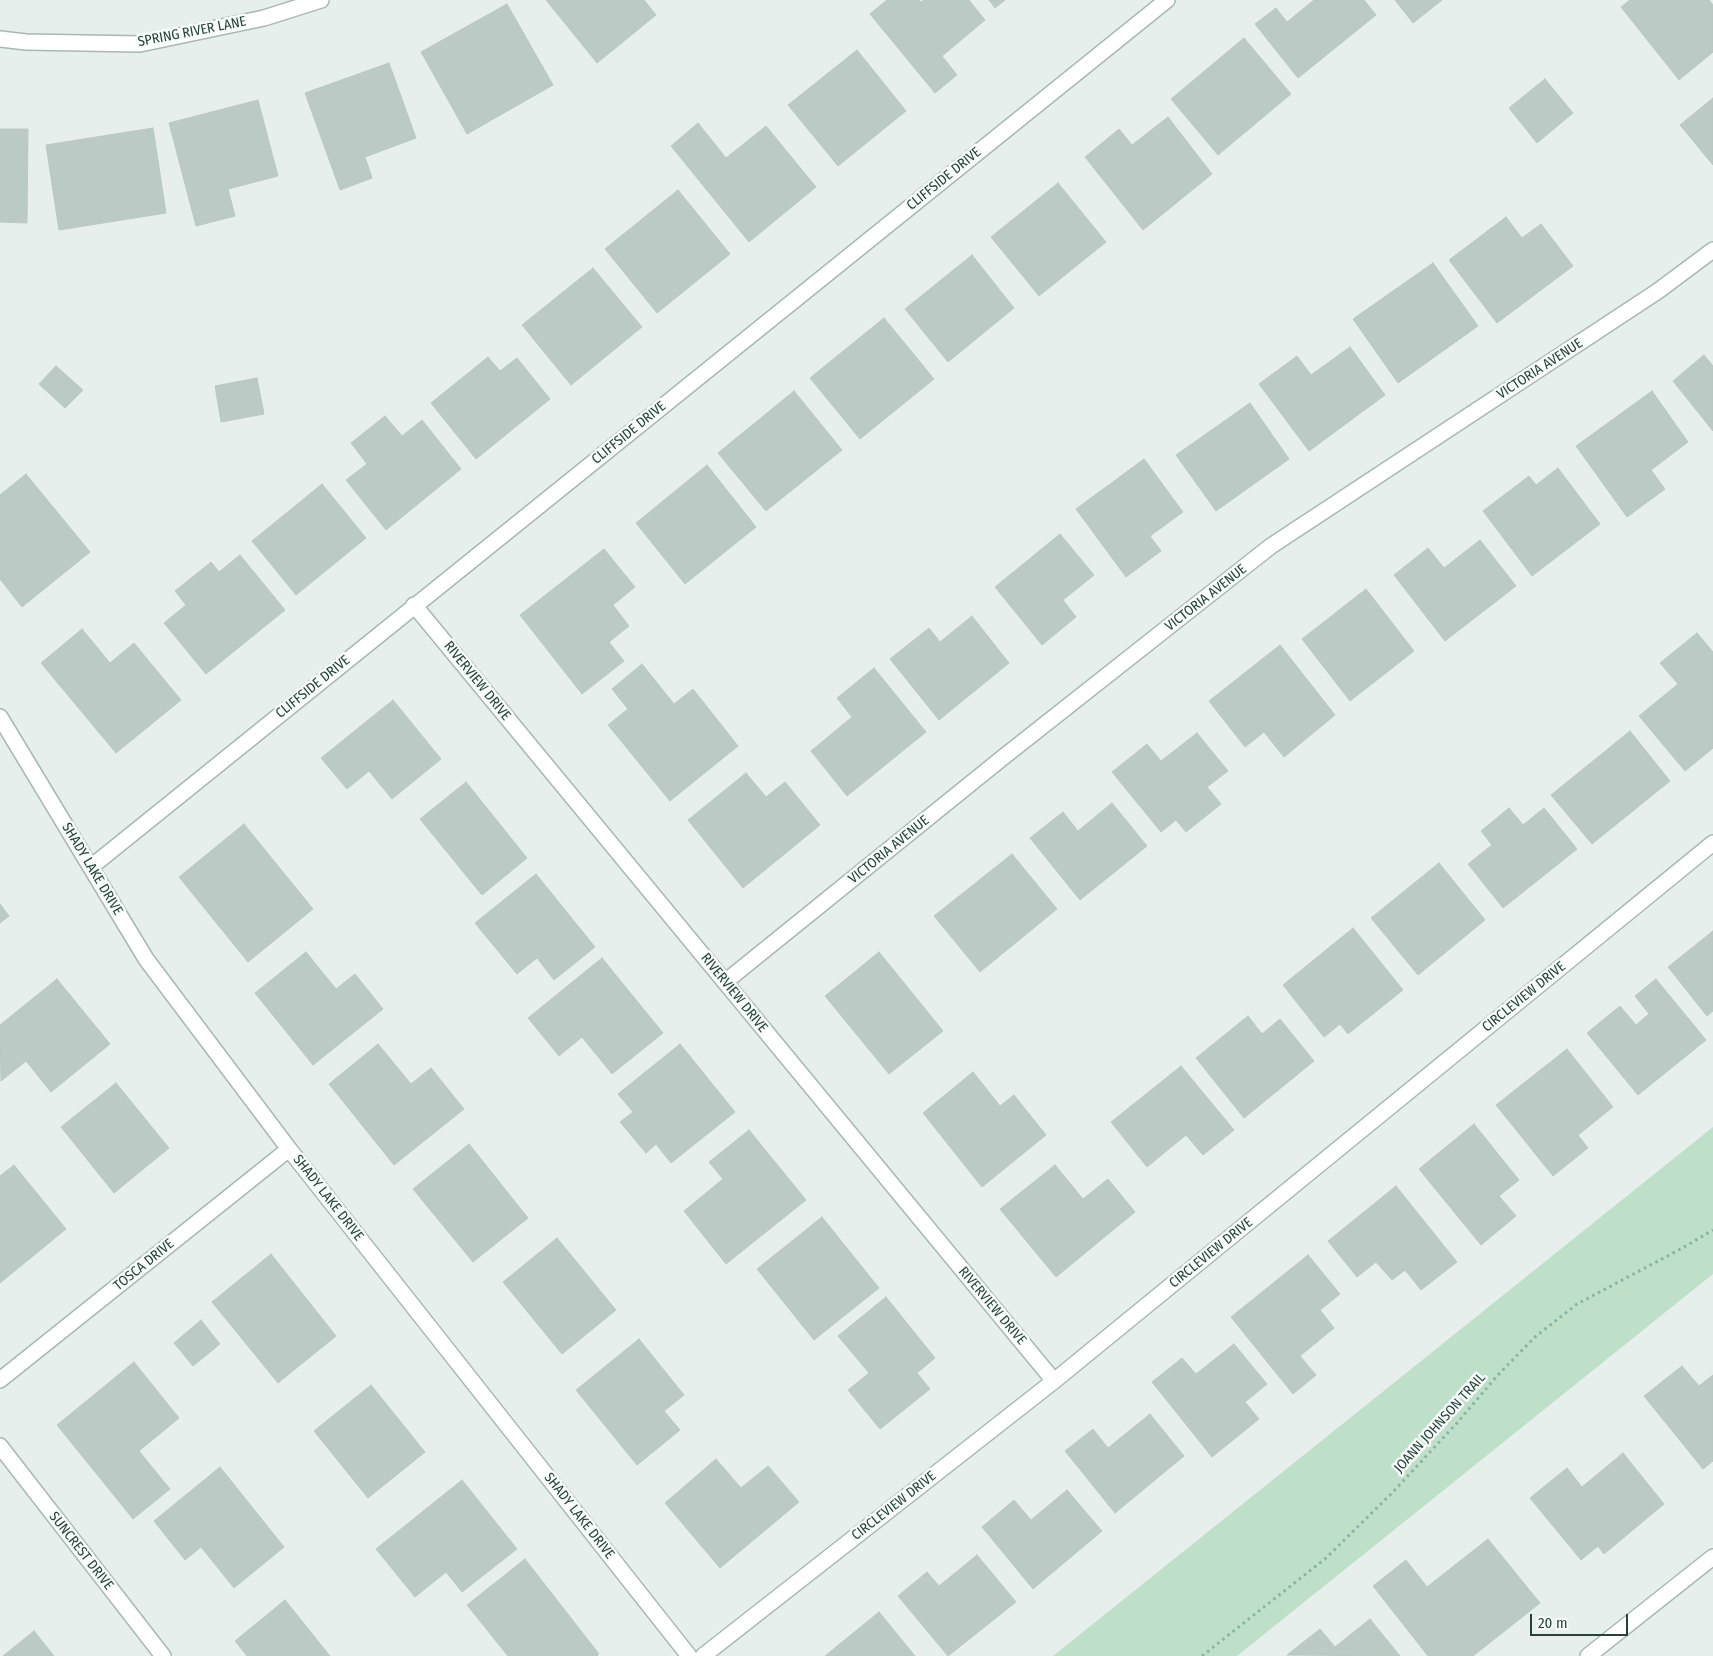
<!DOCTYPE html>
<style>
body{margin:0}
#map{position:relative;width:1713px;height:1656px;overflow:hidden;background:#e6efeb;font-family:"Fira Sans Condensed",sans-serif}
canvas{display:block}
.scale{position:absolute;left:1530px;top:1614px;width:98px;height:22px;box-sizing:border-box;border:2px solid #24423a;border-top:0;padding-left:6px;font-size:15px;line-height:18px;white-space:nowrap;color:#24423a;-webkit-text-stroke:4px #f7fbf9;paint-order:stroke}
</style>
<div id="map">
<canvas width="1713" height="1656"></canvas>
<div class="scale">20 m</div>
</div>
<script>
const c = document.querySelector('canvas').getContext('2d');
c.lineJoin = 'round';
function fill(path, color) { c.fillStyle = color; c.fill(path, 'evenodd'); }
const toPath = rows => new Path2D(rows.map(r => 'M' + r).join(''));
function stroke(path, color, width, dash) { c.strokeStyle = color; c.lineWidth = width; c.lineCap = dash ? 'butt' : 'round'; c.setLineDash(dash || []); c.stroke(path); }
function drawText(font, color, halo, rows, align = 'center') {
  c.font = font + ' "Fira Sans Condensed",sans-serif'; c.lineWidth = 5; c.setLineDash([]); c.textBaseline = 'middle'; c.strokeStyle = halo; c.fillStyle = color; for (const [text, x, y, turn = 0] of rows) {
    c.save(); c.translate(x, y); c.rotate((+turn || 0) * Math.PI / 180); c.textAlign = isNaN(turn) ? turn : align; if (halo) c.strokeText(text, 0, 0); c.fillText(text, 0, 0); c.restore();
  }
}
const green = toPath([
 [1713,1127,1713,1274,1237,1656,1053,1656]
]);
const building = toPath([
 [546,0,644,0,656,15,597,63,546,0],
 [887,0,919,0,921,2,924,0,969,0,985,20,942,56,957,75,935,93,870,14,887,0],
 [989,0,1005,0,995,8,989,0],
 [1314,0,1364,0,1376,15,1298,78,1255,24,1276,8,1287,22,1314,0],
 [1395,0,1442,0,1413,23,1395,0],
 [1630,0,1709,0,1713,5,1713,52,1679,80,1621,7,1630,0],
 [507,4,553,85,467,134,421,52,507,4],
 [1244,38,1291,94,1218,155,1171,99,1244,38],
 [857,50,906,111,838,166,788,105,857,50],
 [389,63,416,138,365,157,372,178,340,190,305,93,389,63],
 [1545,79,1573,113,1537,143,1509,108,1545,79],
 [1713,98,1713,165,1680,125,1713,98],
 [258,100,278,176,228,189,235,216,196,226,169,123,258,100],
 [1168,117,1212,174,1143,230,1085,157,1119,129,1132,145,1168,117],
 [698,123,726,158,766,126,816,187,749,242,671,146,698,123],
 [153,128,166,213,59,230,46,145,153,128],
 [0,129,28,129,27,223,0,222,0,129],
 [1058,183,1106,242,1039,296,991,237,1058,183],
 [678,190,730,254,657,313,605,249,678,190],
 [1506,217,1522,238,1541,224,1573,266,1497,323,1449,260,1506,217],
 [972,255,1014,308,948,362,905,309,972,255],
 [1433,263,1478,326,1398,383,1353,319,1433,263],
 [593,268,642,327,571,385,522,325,593,268],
 [884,318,934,379,860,439,810,378,884,318],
 [1350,347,1385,395,1309,451,1259,384,1297,356,1311,375,1350,347],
 [1704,355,1713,366,1713,431,1673,381,1704,355],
 [488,357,500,371,517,358,550,399,476,459,431,403,488,357],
 [56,366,83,390,65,408,39,384,56,366],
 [257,378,264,414,221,422,215,386,257,378],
 [794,391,842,450,766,511,718,453,794,391],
 [1652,391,1688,442,1651,470,1665,489,1627,517,1576,446,1652,391],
 [1250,403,1289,459,1216,511,1176,455,1250,403],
 [385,416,402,436,422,420,461,469,386,530,346,480,367,464,351,443,385,416],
 [1144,459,1183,512,1150,536,1161,551,1126,577,1076,509,1144,459],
 [707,465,756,527,685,584,636,523,707,465],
 [1558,468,1600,524,1532,576,1483,511,1529,476,1536,485,1558,468],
 [26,474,90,552,22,607,0,579,0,495,26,474],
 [322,484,366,538,296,595,252,541,322,484],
 [1060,534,1094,575,1063,600,1076,617,1042,645,995,587,1060,534],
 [1480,540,1516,586,1445,641,1394,575,1428,548,1444,568,1480,540],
 [604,549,635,587,613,605,629,626,609,642,624,661,582,694,520,615,604,549],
 [240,555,285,610,206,674,164,623,186,605,175,591,211,562,219,572,240,555],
 [1366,589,1414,651,1350,701,1302,639,1366,589],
 [972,616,1009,663,939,720,890,659,929,628,940,642,972,616],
 [82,629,110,663,134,643,181,700,116,753,41,663,82,629],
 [1697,633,1713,652,1713,748,1685,771,1639,716,1678,684,1660,663,1697,633],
 [1280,645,1335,715,1284,757,1264,732,1245,747,1209,701,1280,645],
 [642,664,674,704,693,689,738,746,670,801,608,725,628,709,612,689,642,664],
 [874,668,926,732,847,796,811,751,852,717,837,698,874,668],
 [393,700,441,759,392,799,369,771,347,789,321,758,393,700],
 [1630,731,1670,781,1592,844,1551,795,1630,731],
 [1197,733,1228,771,1207,787,1221,804,1186,832,1176,820,1161,832,1112,772,1147,744,1161,761,1197,733],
 [746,773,766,797,785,782,820,825,743,888,688,820,746,773],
 [466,782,527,858,482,895,420,819,466,782],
 [1112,803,1147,846,1080,900,1030,838,1063,812,1078,831,1112,803],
 [1509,808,1523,825,1544,808,1577,849,1503,908,1468,864,1492,845,1481,831,1509,808],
 [244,824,313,909,248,962,179,877,244,824],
 [1012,854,1057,909,980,972,934,916,1012,854],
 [1439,863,1485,920,1418,975,1371,918,1439,863],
 [536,874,595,947,554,980,537,958,517,974,475,923,536,874],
 [0,904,9,916,0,923,0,904],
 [1353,928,1403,990,1348,1034,1340,1024,1324,1037,1283,985,1353,928],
 [1713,931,1713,1011,1707,1016,1668,967,1713,931],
 [306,952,336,989,355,974,383,1009,313,1065,255,993,306,952],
 [879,952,943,1031,889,1074,825,996,879,952],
 [602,958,663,1033,612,1074,582,1037,559,1056,528,1018,602,958],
 [57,979,110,1044,51,1092,26,1061,1,1081,0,1025,57,979],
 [1656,979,1706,1040,1638,1095,1587,1033,1620,1006,1636,1025,1649,1014,1635,996,1656,979],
 [1248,1016,1262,1034,1280,1019,1314,1061,1244,1118,1196,1058,1248,1016],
 [378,1044,411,1084,431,1068,464,1109,394,1165,329,1084,378,1044],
 [680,1044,735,1112,671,1163,656,1144,646,1153,620,1122,633,1112,618,1094,680,1044],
 [1567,1049,1613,1107,1578,1135,1588,1148,1553,1176,1496,1105,1567,1049],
 [1181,1066,1234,1130,1203,1155,1186,1135,1147,1167,1111,1122,1181,1066],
 [973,1072,1000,1106,1014,1095,1046,1135,982,1187,923,1113,973,1072],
 [116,1083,169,1148,114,1193,61,1127,116,1083],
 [1474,1124,1519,1180,1499,1196,1516,1216,1481,1245,1419,1169,1474,1124],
 [749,1130,806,1200,726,1264,684,1211,723,1179,709,1162,749,1130],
 [469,1144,528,1218,473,1262,413,1189,469,1144],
 [14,1165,66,1229,0,1283,0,1176,14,1165],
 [1055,1165,1083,1199,1108,1179,1135,1212,1056,1277,1000,1209,1055,1165],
 [1396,1186,1457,1262,1421,1290,1405,1270,1392,1280,1376,1262,1357,1277,1328,1241,1396,1186],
 [822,1217,879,1288,814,1340,757,1269,822,1217],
 [557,1238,616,1310,562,1354,503,1282,557,1238],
 [271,1254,336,1336,278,1383,212,1302,271,1254],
 [1308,1255,1340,1294,1320,1310,1334,1328,1300,1356,1316,1375,1293,1394,1231,1317,1308,1255],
 [886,1297,935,1358,917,1373,930,1389,880,1429,848,1390,869,1373,838,1336,886,1297],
 [201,1320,220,1344,193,1366,174,1343,201,1320],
 [639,1339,684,1395,664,1411,680,1430,637,1465,576,1390,639,1339],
 [1234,1344,1267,1384,1245,1402,1259,1419,1212,1457,1152,1382,1182,1358,1196,1374,1234,1344],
 [134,1362,179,1418,139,1451,170,1489,133,1519,57,1425,134,1362],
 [1682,1366,1699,1386,1713,1375,1713,1461,1703,1469,1644,1396,1682,1366],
 [371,1385,425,1452,368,1498,314,1431,371,1385],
 [1150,1414,1184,1456,1115,1513,1065,1451,1093,1429,1108,1448,1150,1414],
 [1623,1453,1664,1504,1604,1554,1598,1546,1581,1560,1530,1498,1567,1468,1582,1487,1623,1453],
 [716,1459,741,1488,768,1466,799,1502,720,1568,665,1503,716,1459],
 [220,1467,284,1547,234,1588,201,1547,185,1560,154,1521,220,1467],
 [462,1480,517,1549,462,1592,446,1572,415,1597,376,1549,462,1480],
 [1067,1490,1102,1531,1033,1589,982,1527,1014,1500,1031,1520,1067,1490],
 [1488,1539,1540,1603,1473,1656,1428,1656,1373,1586,1406,1560,1427,1587,1488,1539],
 [977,1555,1016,1602,948,1656,898,1596,927,1572,939,1586,977,1555],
 [525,1559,599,1654,597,1656,508,1656,467,1605,525,1559],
 [285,1600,330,1656,247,1656,235,1641,285,1600],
 [879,1612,915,1656,825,1656,879,1612],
 [1370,1619,1400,1656,1287,1655,1320,1629,1335,1647,1370,1619],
 [34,1631,54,1656,3,1656,34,1631]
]);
const path = toPath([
 [1202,1656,1326,1558,1392,1493,1457,1423,1496,1377,1535,1337,1577,1304,1677,1251,1713,1230]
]);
const minor = toPath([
 [0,39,26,42,140,44,264,18,321,0],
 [414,605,1054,1381],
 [0,717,146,959,289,1149,689,1656],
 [91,867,1167,0],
 [725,982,1001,759,1271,546,1658,291,1713,250],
 [0,1380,289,1149],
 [0,1446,163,1656],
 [703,1656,1054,1381,1713,843],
 [1588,1656,1713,1557]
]);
const streetNames = [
 ["SPRING RIVER LANE",192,32,-11],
 ["CLIFFSIDE DRIVE",944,179,-39],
 ["VICTORIA AVENUE",1540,369,-33],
 ["CLIFFSIDE DRIVE",629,433,-39],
 ["VICTORIA AVENUE",1206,598,-38],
 ["RIVERVIEW DRIVE",477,681,51],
 ["CLIFFSIDE DRIVE",313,687,-39],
 ["VICTORIA AVENUE",889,850,-39],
 ["SHADY LAKE DRIVE",92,869,59],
 ["RIVERVIEW DRIVE",734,993,51],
 ["CIRCLEVIEW DRIVE",1524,997,-39],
 ["SHADY LAKE DRIVE",328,1198,52],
 ["CIRCLEVIEW DRIVE",1211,1253,-39],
 ["TOSCA DRIVE",144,1265,-39],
 ["RIVERVIEW DRIVE",992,1306,50],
 ["JOANN JOHNSON TRAIL",1440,1423,-48],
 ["CIRCLEVIEW DRIVE",894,1506,-38],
 ["SHADY LAKE DRIVE",579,1516,52],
 ["SUNCREST DRIVE",81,1551,52]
];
fill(green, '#bfe0c8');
fill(building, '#bbcac4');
stroke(building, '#b8c9c2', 1);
stroke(minor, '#a8b8b2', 18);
stroke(path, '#86b3a5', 3, [2.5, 4]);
stroke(minor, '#fff', 15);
drawText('14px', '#24423a', '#f7fbf9', streetNames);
</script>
